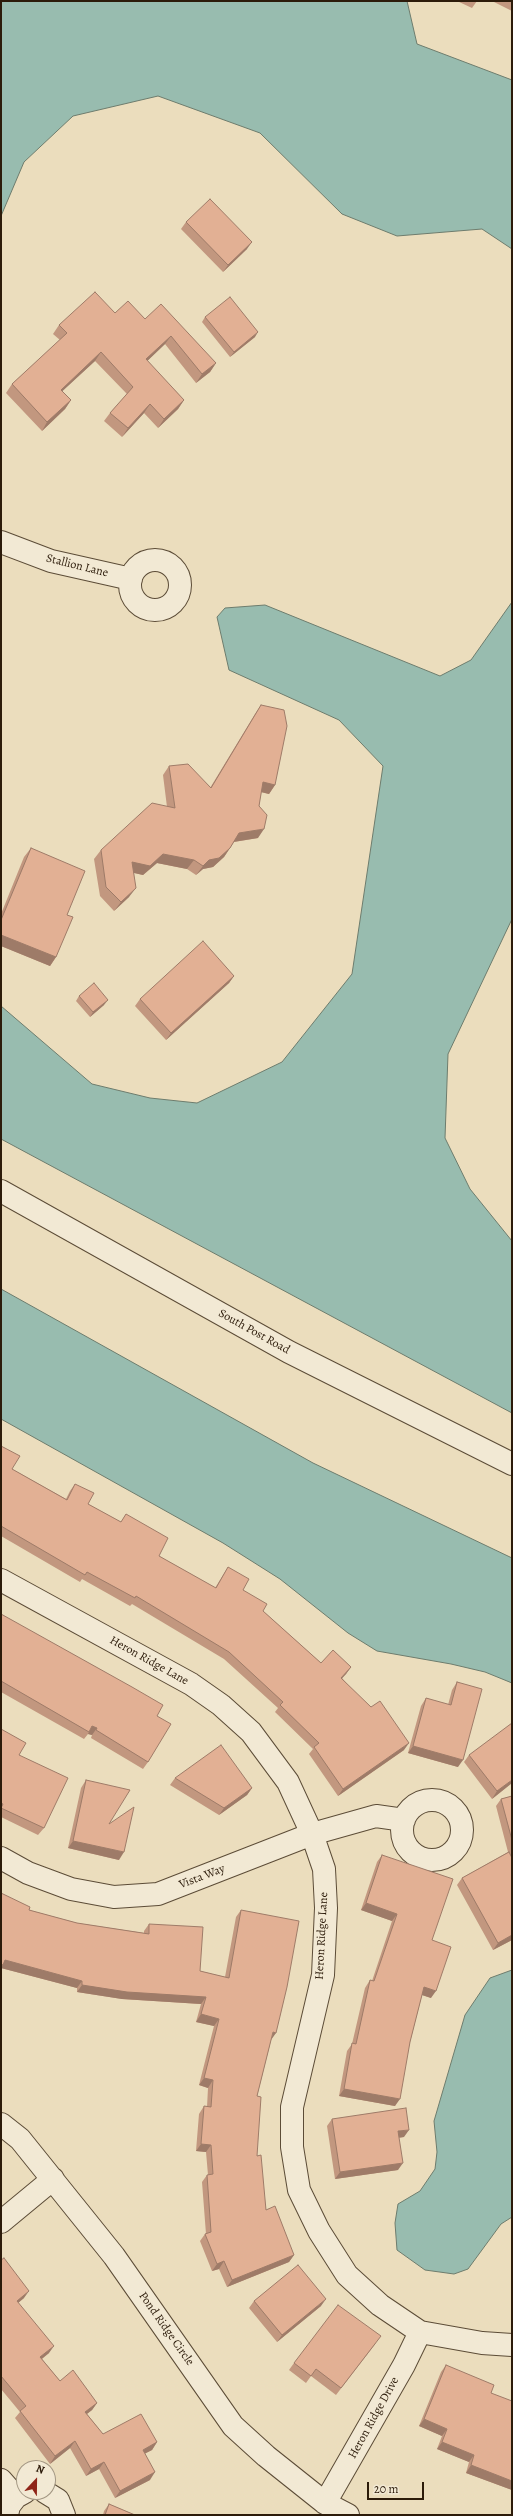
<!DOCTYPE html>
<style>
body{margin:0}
#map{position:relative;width:513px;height:2516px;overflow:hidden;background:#ebddbd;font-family:Alegreya,serif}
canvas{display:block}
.frame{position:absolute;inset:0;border:2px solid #2c1b0a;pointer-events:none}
.north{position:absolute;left:16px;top:2460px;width:40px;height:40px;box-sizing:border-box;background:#f2e9d4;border:1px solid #a39783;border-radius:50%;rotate:22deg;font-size:11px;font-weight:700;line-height:16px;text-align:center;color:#2c1b0a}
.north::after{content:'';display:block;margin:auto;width:14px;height:18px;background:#8f2418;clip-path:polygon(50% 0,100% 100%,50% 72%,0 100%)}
.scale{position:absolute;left:367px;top:2482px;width:57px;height:18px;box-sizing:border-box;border:2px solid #2c1b0a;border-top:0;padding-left:5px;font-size:12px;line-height:14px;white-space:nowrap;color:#2c1b0a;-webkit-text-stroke:3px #f2e9d4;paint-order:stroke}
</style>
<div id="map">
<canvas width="513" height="2516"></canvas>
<div class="frame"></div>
<div class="north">N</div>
<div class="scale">20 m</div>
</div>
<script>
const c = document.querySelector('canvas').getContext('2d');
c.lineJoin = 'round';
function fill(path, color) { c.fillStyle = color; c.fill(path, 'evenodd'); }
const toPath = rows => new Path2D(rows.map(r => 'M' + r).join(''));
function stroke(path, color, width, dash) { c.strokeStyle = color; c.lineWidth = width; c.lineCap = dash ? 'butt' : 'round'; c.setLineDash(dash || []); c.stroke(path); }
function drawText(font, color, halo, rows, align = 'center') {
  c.font = font + ' Alegreya,serif'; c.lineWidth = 3; c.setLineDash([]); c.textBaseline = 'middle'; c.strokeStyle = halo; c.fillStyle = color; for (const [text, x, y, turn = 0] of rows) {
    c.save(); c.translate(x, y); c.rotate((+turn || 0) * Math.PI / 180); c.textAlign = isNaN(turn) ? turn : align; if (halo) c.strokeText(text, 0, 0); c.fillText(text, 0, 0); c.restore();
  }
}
const water = toPath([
 [1,1,407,1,417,44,512,80,512,249,482,229,397,236,342,214,260,133,158,96,73,116,24,162,1,216,1,1],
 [512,602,512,919,448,1054,445,1138,470,1189,512,1241,512,1413,1,1139,1,1006,92,1084,150,1098,197,1103,282,1062,352,974,383,766,339,720,229,670,217,617,225,608,265,605,440,676,471,660,512,602],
 [1,1289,313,1463,512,1558,512,1683,485,1672,451,1664,377,1651,348,1633,280,1579,223,1543,1,1419,1,1289],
 [512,1970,512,2217,501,2224,468,2269,454,2274,425,2270,397,2250,395,2223,398,2204,420,2191,435,2169,437,2152,434,2121,465,2015,490,1978,512,1970]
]);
const minor = toPath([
 [1,542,51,561,131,579],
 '130 585a25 25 0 1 1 50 0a25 25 0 1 1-50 0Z',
 [1,1191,289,1352,512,1464],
 [1,1580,191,1684,221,1705,251,1732,288,1782,312,1834,324,1869,326,1908,323,1975,292,2107,292,2147,299,2190,319,2231,347,2275,380,2305,420,2332,482,2343,512,2345],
 '402 1830a30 30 0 1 1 60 0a30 30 0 1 1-60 0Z',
 [1,1858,28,1873,71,1889,114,1897,158,1894,312,1834,376,1816,404,1820],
 [1,2124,20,2139,114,2256,233,2426,266,2456,325,2503,348,2515],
 [1,2222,53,2179],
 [1,2480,16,2497],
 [45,2492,58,2500,64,2515],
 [325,2503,404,2365,420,2332],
 [7,2515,9,2506,16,2497,25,2492]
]);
const wall = toPath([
 [457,1,477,1,472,8],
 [492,1,512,1,512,11],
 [186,222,247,249,223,272,181,229],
 [115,313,145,319,216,363,210,372,196,383,165,344,147,361,184,400,178,409,158,428,144,413,122,437,104,421,110,413,127,394,95,361,62,391,71,400,65,409,42,431,6,393,12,384,60,340,53,334,59,325],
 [205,317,255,337,230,357,202,322],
 [261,705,275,785,269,794,261,792,259,806,258,838,234,842,224,857,213,867,203,869,196,875,187,869,157,863,143,875,134,873,129,897,114,911,100,896,94,859,101,850,167,807,163,775,169,766,210,788,255,714],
 [31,848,67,915,56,957,50,966,1,946,1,914,24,857],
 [234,976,229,983,166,1040,135,1006,140,999],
 [79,996,104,1005,90,1017,76,1001],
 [1,1446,12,1469,66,1499,70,1491,75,1484,88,1504,121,1522,126,1514,159,1556,215,1588,228,1567,243,1590,263,1611,321,1663,351,1667,346,1674,342,1678,404,1750,338,1796,309,1754,313,1749,275,1712,278,1708,224,1659,132,1604,130,1606,82,1579,80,1582,1,1536],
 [1,1614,157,1716,148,1762,143,1769,91,1738,92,1735,88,1734,84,1739,1,1692],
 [457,1682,458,1767,408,1753,421,1706,426,1698,448,1705,452,1690],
 [1,1729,19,1755,44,1828,38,1835,1,1817],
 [469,1755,512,1783,492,1799,464,1762],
 [175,1778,252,1788,247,1795,219,1815,170,1785],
 [86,1780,109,1824,119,1860,68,1848,81,1788],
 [512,1796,512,1855,510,1855,512,1858,512,1940,493,1950,457,1885,462,1878,508,1852,496,1806,501,1799],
 [382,1855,432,1940,431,1998,422,1995,410,2042,395,2106,339,2096,347,2051,352,2044,365,1988,370,1980,372,1981,392,1921,361,1910,377,1862],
 [1,1893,29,1910,77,1923,144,1933,144,1931,149,1924,200,1971,225,1977,236,1917,241,1910,271,2040,257,2096,257,2156,266,2210,294,2255,289,2262,227,2287,219,2269,212,2271,200,2241,205,2234,206,2234,202,2182,207,2175,208,2175,206,2152,196,2151,199,2114,204,2106,207,2107,208,2088,199,2085,214,2026,196,2022,201,2004,122,1999,77,1992,77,1988,1,1968],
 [332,2119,404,2137,399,2138,398,2170,335,2179,327,2126],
 [1,2260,24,2298,18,2303,49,2353,42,2359,60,2381,97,2403,92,2410,87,2414,103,2434,157,2442,152,2450,144,2454,150,2480,115,2498,99,2469,86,2476,70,2448,50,2464,15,2418,20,2412,1,2389],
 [254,2301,321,2306,277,2342,249,2308],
 [376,2343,336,2395,311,2376,306,2383,289,2370,294,2363],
 [446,2365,491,2393,512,2490,466,2473,469,2462,437,2449,442,2436,419,2426,441,2372],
 [109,2504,135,2515,103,2515,104,2511]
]);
const shadedWall = toPath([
 [252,242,247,249,223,272,228,265],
 [258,332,255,337,230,357,234,352],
 [171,336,165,344,140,368,146,359],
 [101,352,95,361,55,398,61,390],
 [216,363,210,372,196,383,202,374],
 [71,400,65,409,42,431,47,422],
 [184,400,178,409,158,428,164,419],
 [150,404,144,413,122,437,128,428],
 [263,782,275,785,269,794,257,791],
 [264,829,258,838,233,842,239,833],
 [230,848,224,857,213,867,203,869,196,875,203,866,209,860],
 [163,854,194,860,187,869,157,863,143,875,126,871,132,862],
 [136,888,129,897,114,911,121,902],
 [1,935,56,957,50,966,1,946],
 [234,976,229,983,166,1040,171,1033],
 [108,1000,104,1005,90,1017,93,1012],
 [351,1667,346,1674,336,1685,341,1678],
 [92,1726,97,1728,92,1735,88,1734],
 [409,1743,404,1750,338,1796,343,1789],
 [413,1746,463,1760,458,1767,408,1753],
 [512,1780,512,1783,492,1799,497,1791],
 [252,1788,247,1795,219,1815,224,1808],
 [73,1841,124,1852,119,1860,68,1848],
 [366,1903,397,1914,392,1921,361,1910],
 [512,1935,512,1940,493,1950,498,1943],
 [5,1960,82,1981,77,1988,1,1968],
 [82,1985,206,1997,201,2004,122,1999,77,1992],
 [424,1987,436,1991,431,1998,419,1994],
 [201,2014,219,2019,214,2026,196,2022],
 [273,2032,276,2033,271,2040],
 [204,2078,213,2080,208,2088,199,2085],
 [344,2089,400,2099,395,2106,339,2096],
 [409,2130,404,2137,393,2138,398,2131],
 [201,2144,211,2145,206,2152,196,2151],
 [403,2163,398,2170,335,2179,340,2172],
 [294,2255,289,2262,227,2287,232,2280],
 [224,2261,219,2269,212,2271,217,2264],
 [29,2291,24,2298,12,2308,17,2301],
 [326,2299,321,2306,277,2342,282,2335],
 [54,2346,49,2353,35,2364,40,2357],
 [97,2403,92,2410,80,2419,85,2412],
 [424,2419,447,2429,442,2436,419,2426],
 [75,2441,70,2448,50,2464,55,2456],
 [157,2442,152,2450,138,2457,143,2450],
 [442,2442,474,2455,469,2462,437,2449],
 [104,2462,99,2469,86,2476,91,2469],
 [471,2465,512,2481,512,2490,466,2473],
 [155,2472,150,2480,115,2498,120,2491]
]);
const building = toPath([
 [210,199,252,242,228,265,186,222,210,199],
 [95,292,115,313,128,301,145,319,161,304,216,363,202,374,171,336,146,359,184,400,164,419,150,404,128,428,110,413,133,387,101,352,61,390,71,400,47,422,12,384,67,333,59,325,95,292],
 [230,297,258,332,234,352,205,317,230,297],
 [261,705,284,710,287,726,275,785,263,782,259,806,267,815,264,829,239,833,230,848,219,858,209,860,203,866,194,860,163,854,150,866,132,862,136,888,121,902,106,887,101,850,152,803,175,808,169,766,188,764,211,788,261,705],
 [31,848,85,871,67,915,73,917,56,957,1,935,1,920,31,848],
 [203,941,234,976,171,1033,140,999,203,941],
 [94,983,108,1000,93,1012,79,996,94,983],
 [1,1446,20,1456,12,1469,67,1500,75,1484,94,1493,88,1504,121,1522,126,1514,168,1538,159,1556,216,1588,228,1567,249,1579,243,1590,267,1604,263,1611,321,1663,333,1650,351,1667,341,1678,371,1707,380,1701,409,1743,343,1789,314,1747,319,1743,280,1705,283,1702,229,1652,136,1596,135,1598,87,1572,85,1575,1,1526,1,1446],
 [1,1614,132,1687,163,1705,157,1716,171,1724,148,1762,96,1730,97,1728,92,1726,89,1732,1,1681,1,1614],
 [457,1682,482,1689,463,1760,413,1746,426,1698,451,1705,457,1682],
 [512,1723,512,1780,497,1791,469,1755,512,1723],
 [1,1729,26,1743,19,1755,68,1778,44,1828,1,1808,3,1804,1,1803,1,1729],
 [221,1745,252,1788,224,1808,175,1778,221,1745],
 [86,1780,130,1790,109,1824,134,1807,124,1852,73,1841,86,1780],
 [512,1796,512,1840,501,1799,512,1796],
 [509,1852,512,1858,512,1935,498,1943,462,1878,509,1852],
 [382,1855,453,1879,432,1940,451,1947,436,1991,424,1987,410,2042,400,2099,344,2089,352,2043,356,2044,370,1980,374,1981,397,1914,366,1903,382,1855],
 [1,1893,30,1907,29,1910,77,1923,149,1934,149,1924,203,1927,200,1971,229,1978,241,1910,299,1921,287,1987,276,2033,273,2032,257,2096,261,2097,257,2156,261,2155,266,2210,275,2206,294,2255,232,2280,224,2261,217,2264,205,2234,211,2232,207,2175,213,2174,211,2145,201,2144,204,2106,211,2107,213,2080,204,2078,219,2019,201,2014,206,1997,127,1992,82,1985,82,1981,5,1960,3,1965,1,1964,1,1893],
 [406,2108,409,2130,398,2131,403,2163,340,2172,332,2119,406,2108],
 [4,2258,29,2291,17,2301,54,2346,40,2357,60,2381,73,2370,97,2403,85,2412,103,2434,141,2414,157,2442,143,2450,155,2472,120,2491,104,2462,91,2469,75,2441,55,2456,20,2411,26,2406,1,2376,1,2260,4,2258],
 [298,2265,326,2299,282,2335,254,2301,298,2265],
 [338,2305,381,2336,341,2388,316,2369,311,2376,294,2363,338,2305],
 [446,2365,494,2385,491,2393,512,2401,512,2481,471,2465,474,2455,442,2442,447,2429,424,2419,446,2365],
 [109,2504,135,2515,105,2515,109,2504]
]);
const streetNames = [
 ["Stallion Lane",77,566,14],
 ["South Post Road",254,1332,29],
 ["Heron Ridge Lane",149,1661,29],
 ["Vista Way",202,1877,-21],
 ["Heron Ridge Lane",322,1936,-87],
 ["Pond Ridge Circle",166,2329,55],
 ["Heron Ridge Drive",374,2418,-61]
];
fill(water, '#98bcaf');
stroke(water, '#6d7c6d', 1);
stroke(minor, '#5c4c37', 24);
stroke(minor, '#f2e9d4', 22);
fill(wall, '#c2977f');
fill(shadedWall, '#9e7b68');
fill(building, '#e2b094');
stroke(building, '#9e7b68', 1);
drawText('12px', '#2c1b0a', '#f2e9d4', streetNames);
</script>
